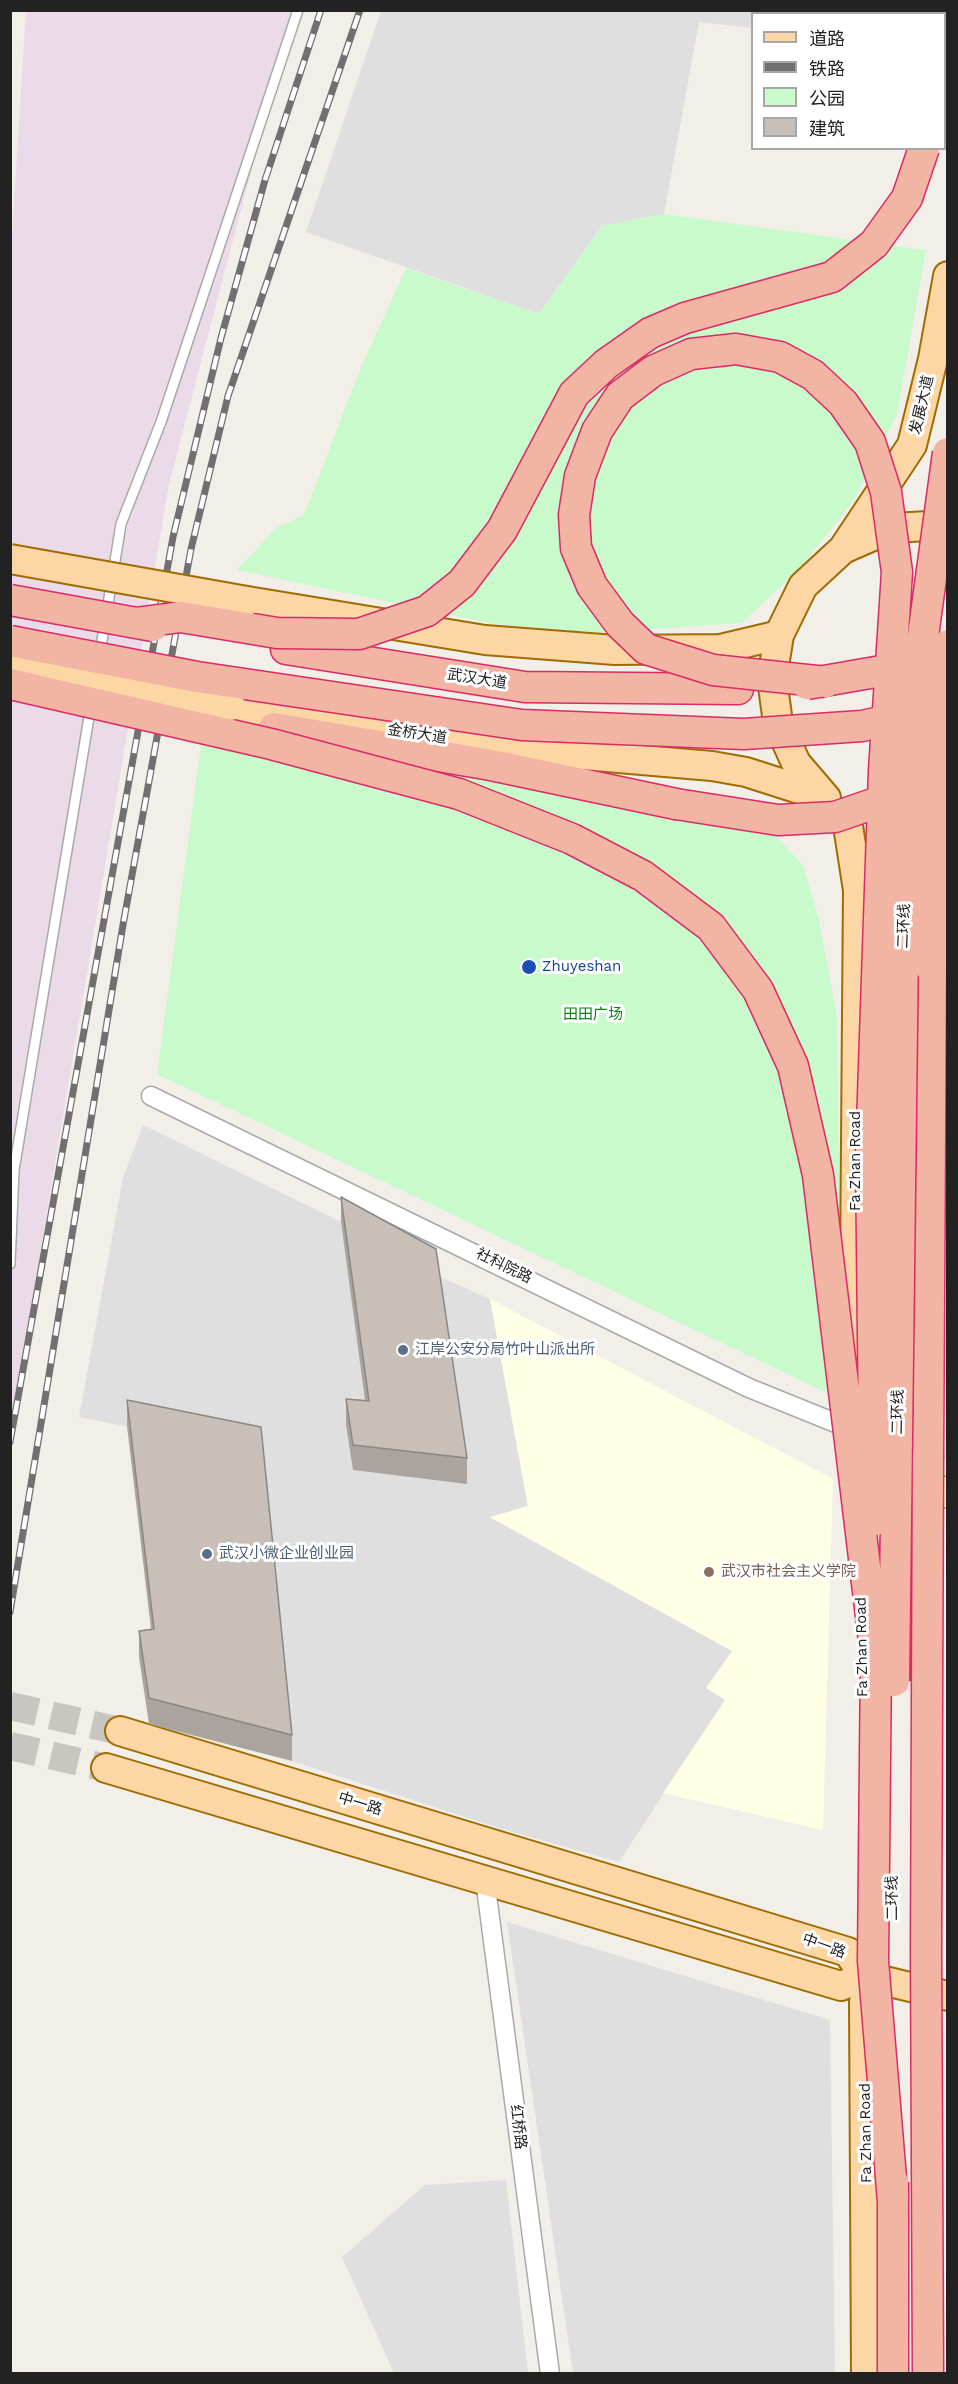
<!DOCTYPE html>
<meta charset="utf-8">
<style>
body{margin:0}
#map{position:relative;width:958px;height:2384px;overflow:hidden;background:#f2efe9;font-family:"Work Sans","Noto Sans SC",sans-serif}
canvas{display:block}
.frame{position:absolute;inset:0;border:12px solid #222;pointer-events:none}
.legend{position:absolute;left:751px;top:12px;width:195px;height:138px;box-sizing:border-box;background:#fff;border:2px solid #a7a7a7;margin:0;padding:8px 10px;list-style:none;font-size:18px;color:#222}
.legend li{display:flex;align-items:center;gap:12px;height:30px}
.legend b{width:30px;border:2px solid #a7a7a7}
</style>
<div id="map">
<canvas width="958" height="2384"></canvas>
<div class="frame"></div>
<ul class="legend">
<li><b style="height:8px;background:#fcd6a4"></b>道路</li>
<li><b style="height:8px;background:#707070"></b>铁路</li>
<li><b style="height:16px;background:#c8facc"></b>公园</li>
<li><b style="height:16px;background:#c7bfb8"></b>建筑</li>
</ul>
</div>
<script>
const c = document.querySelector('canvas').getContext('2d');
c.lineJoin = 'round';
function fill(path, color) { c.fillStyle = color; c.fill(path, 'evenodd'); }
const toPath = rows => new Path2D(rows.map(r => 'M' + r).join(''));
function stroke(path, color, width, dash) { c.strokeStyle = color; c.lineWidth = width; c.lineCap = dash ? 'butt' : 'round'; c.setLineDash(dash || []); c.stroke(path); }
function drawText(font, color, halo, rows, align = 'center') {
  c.font = font + ' "Work Sans","Noto Sans SC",sans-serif'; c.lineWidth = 6; c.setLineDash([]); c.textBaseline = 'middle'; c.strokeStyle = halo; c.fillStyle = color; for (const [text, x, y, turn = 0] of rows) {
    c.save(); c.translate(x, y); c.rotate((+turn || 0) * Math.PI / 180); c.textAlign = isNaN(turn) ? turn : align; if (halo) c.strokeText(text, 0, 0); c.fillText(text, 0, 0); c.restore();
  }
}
const residential = toPath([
 [381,11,917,11,917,14,752,14,752,28,699,22,664,214,602,226,539,314,306,232],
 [143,1125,341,1222,369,1426,353,1470,436,1275,490,1299,528,1507,491,1518,732,1651,725,1700,619,1862,502,1829,292,1761,261,1453,79,1417,123,1178],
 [507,1922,830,2020,835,2373,573,2373],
 [506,2180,528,2373,394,2373,342,2257,425,2185]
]);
const industrial = toPath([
 [26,11,301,11,253,164,169,484,11,1427,10,266]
]);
const education = toPath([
 [490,1299,833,1479,823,1830,663,1793,725,1700,706,1688,732,1651,490,1517,528,1506]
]);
const park = toPath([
 [664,214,926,250,897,415,851,504,800,568,742,623,598,633,494,624,237,570,276,528,304,515,361,367,406,268,539,314,602,226],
 [205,715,565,763,687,790,761,821,803,865,819,921,837,1016,842,1400,157,1074]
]);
const primaryTunnel = toPath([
 [10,1706,120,1731],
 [10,1746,106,1768]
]);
const service = toPath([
 [100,653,121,524,161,422,298,10],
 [10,1264,14,1170,91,705]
]);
const minor = toPath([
 [151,1096,749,1388,853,1430],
 [485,1880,550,2374]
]);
const secondary = toPath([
 [884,1449,948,1495]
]);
const primary = toPath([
 [843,549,912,445,933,359,948,276],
 [247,601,485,640,615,650,720,649,779,635],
 [231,706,525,750,712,766,746,772,824,797],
 [826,798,796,763,778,723,772,679,779,635,803,586,843,549,891,528,948,525],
 [846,813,858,890,855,1267,858,1416],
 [120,1731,848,1952,864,1976],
 [106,1768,841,1986,864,1976],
 [864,1976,948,1996],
 [864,2002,866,2374]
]);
const trunk = toPath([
 [944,51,948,35],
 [286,649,525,687,738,689],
 [274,728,491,765,676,804],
 [928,1455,931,968]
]);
const rail = toPath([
 [10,1442,173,537,221,338,265,180,321,10],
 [10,1612,123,925,191,549,228,396,360,10]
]);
const primaryBridge = toPath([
 [10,559,247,601],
 [10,664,231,706]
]);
const trunkBridge = toPath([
 [10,600,153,626],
 [135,623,181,617,277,633,359,634,427,611,462,583,502,530,574,394,606,364,650,333,685,318,832,277,874,244,907,198,924,148],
 [10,641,197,677,522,725,744,734,862,726,948,707],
 [826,682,713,670,646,649,620,624,592,586,576,548,574,515,580,476,597,431,620,396,653,371,691,354,736,349,780,357,813,375,843,403,870,442,886,492,897,572,884,771,871,1154,875,1520],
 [10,684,271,744,459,794,572,839,643,876,711,927,758,990,793,1066,818,1175,876,1658,873,1961,893,2202],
 [807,684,910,666],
 [676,804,778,820,835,817,899,795],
 [931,968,941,692,948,645],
 [928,1455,926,1951,928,2374],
 [894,1681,903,946,914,702,948,453],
 [893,2374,893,2182]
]);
const wall = toPath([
 [341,1197,467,1458,467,1484,353,1470,346,1425,346,1399,365,1400,341,1222],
 [127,1400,292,1735,292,1761,149,1724,139,1657,139,1631,151,1629,127,1426]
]);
const building = toPath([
 [341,1197,436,1249,467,1458,353,1445,346,1399,369,1401,341,1197],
 [127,1400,261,1427,292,1735,149,1698,139,1631,154,1629,127,1400]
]);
const markers = [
 [529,967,8,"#1a4fb4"],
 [403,1350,6,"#5c6f8a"],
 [207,1554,6,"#5c6f8a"],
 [709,1572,6,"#8d6e63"]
];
const streetNames = [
 ["发展大道",922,405,-77],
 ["武汉大道",477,679,9],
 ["金桥大道",417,734,9],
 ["二环线",904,926,-88],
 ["Fa Zhan Road",856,1161,-90],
 ["社科院路",504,1266,26],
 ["二环线",898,1412,-89],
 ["Fa Zhan Road",862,1647,-91],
 ["中一路",360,1804,17],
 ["二环线",893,1898,-90],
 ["中一路",824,1946,20],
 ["红桥路",518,2127,83],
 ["Fa Zhan Road",866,2133,-91]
];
const transitNames = [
 ["Zhuyeshan",542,967]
];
const parkNames = [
 ["田田广场",593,1015]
];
const serviceNames = [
 ["江岸公安分局竹叶山派出所",415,1350],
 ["武汉小微企业创业园",219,1554]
];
const educationNames = [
 ["武汉市社会主义学院",721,1572]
];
fill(residential, '#e0dfdf');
fill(industrial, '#ebdbe8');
fill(education, '#ffffe5');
fill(park, '#c8facc');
stroke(primaryTunnel, '#c8c6c1', 28, [28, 14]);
stroke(service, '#a9a9a9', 12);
stroke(minor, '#a9a9a9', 21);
stroke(secondary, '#707d05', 28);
stroke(primary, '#a06b00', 32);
stroke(trunk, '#dc2a67', 33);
stroke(service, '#fff', 9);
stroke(minor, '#fff', 18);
stroke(secondary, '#f7fabf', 26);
stroke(primary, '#fcd6a4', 28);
stroke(trunk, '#f2b4a3', 30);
stroke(rail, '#707070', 7);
stroke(rail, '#fff', 4.5, [14]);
stroke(primaryBridge, '#a06b00', 32, []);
stroke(trunkBridge, '#dc2a67', 33, []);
stroke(primaryBridge, '#fcd6a4', 28);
stroke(trunkBridge, '#f2b4a3', 30);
fill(wall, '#aba49e');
fill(building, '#c7bfb8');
stroke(building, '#8b8681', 1.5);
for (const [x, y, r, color] of markers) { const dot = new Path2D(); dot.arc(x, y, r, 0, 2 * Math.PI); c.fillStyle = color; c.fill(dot); stroke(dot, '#fff', 2); }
drawText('15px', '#222', '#fff', streetNames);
drawText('15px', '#164399', '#fff', transitNames, 'left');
drawText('15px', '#0c8416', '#fff', parkNames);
drawText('15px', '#4e5e75', '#fff', serviceNames, 'left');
drawText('15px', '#785e54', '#fff', educationNames, 'left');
</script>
